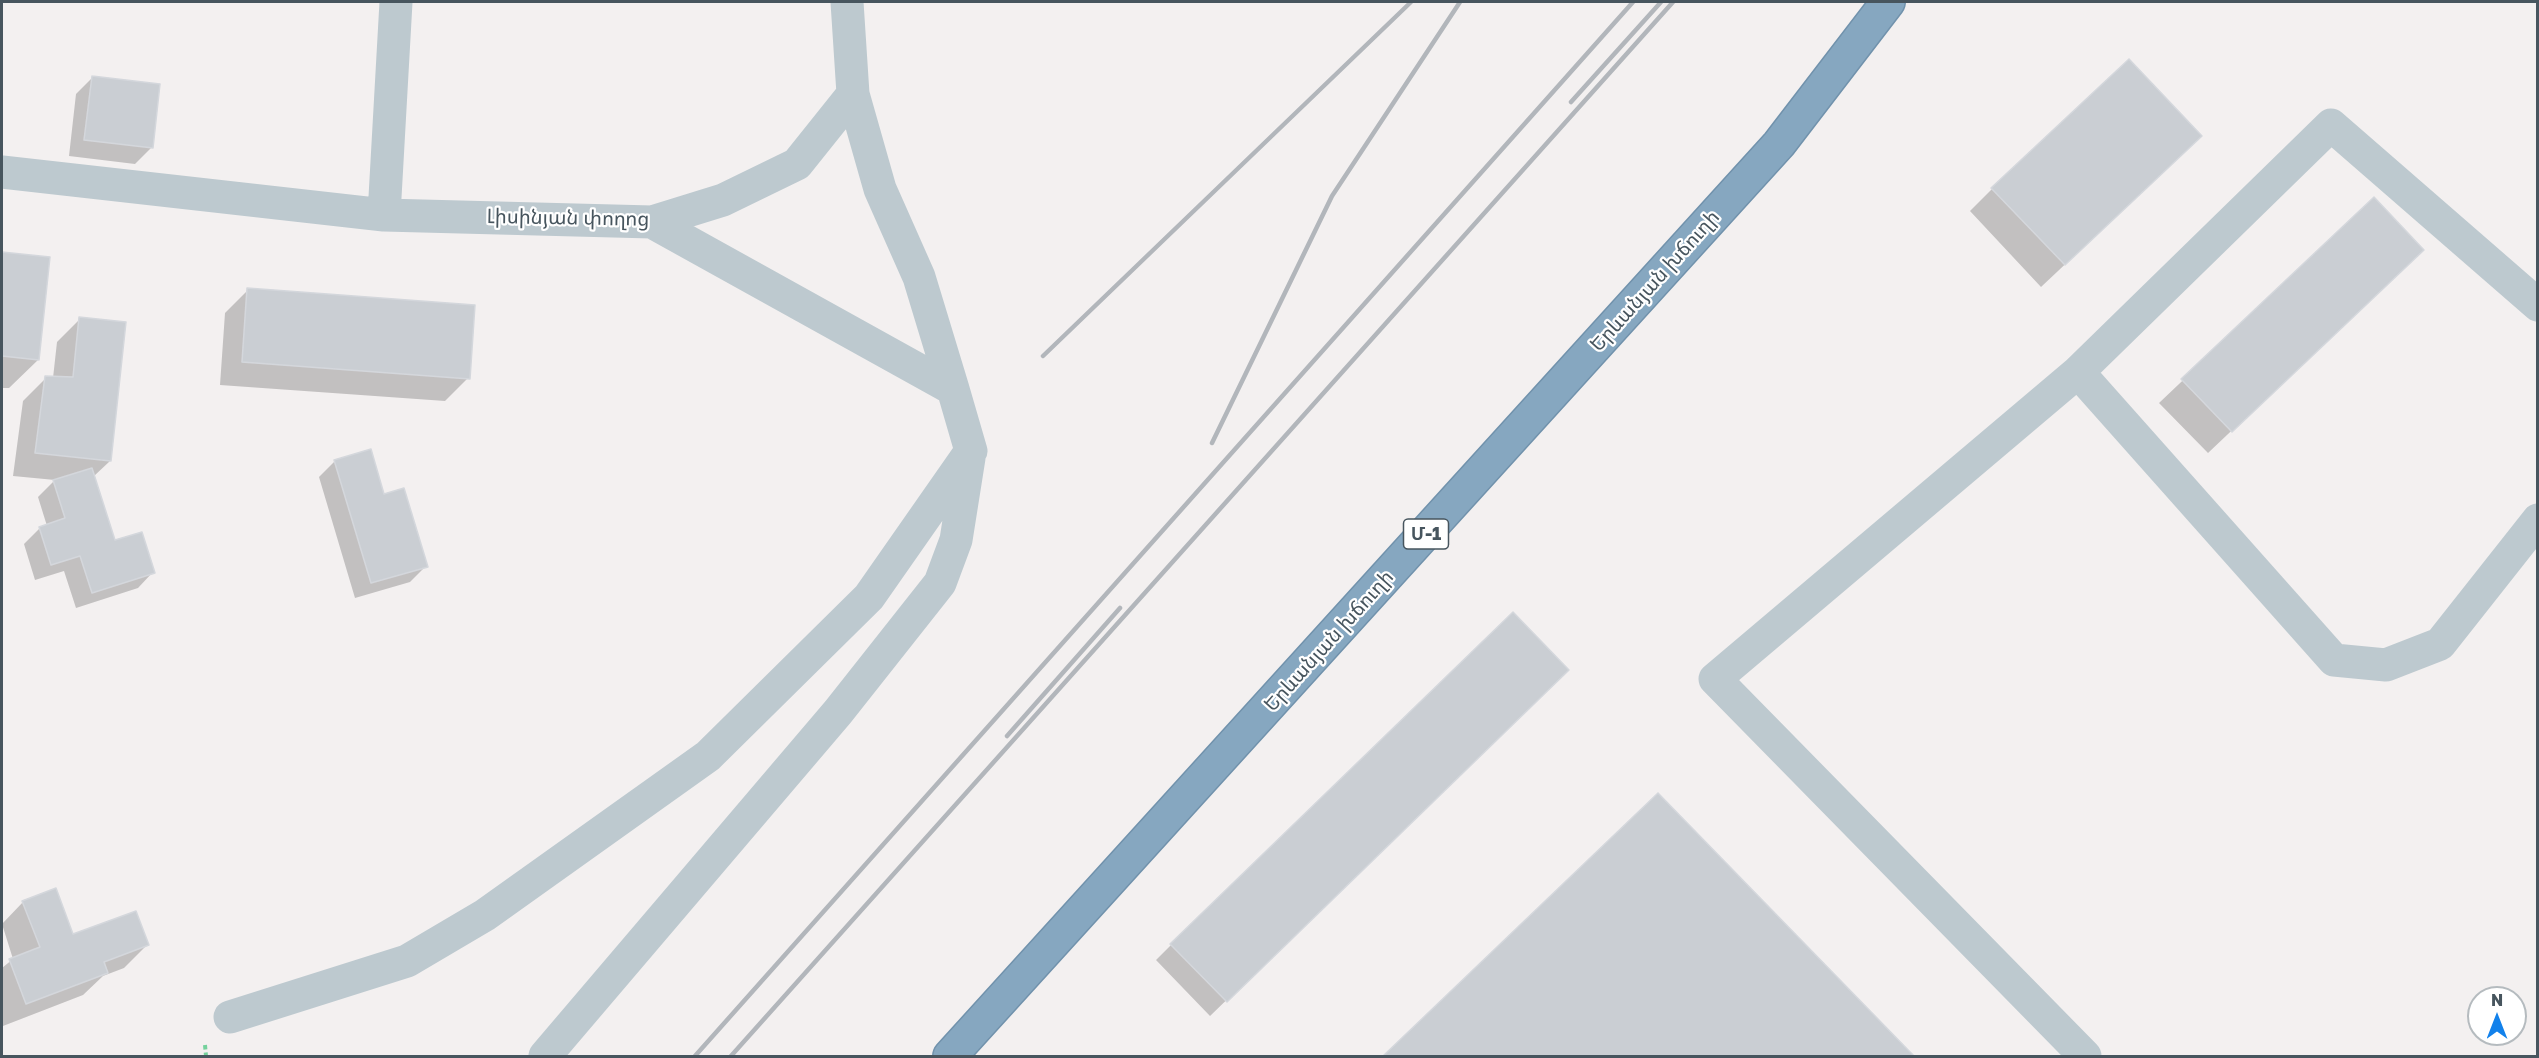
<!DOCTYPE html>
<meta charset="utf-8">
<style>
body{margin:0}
#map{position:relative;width:2539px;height:1058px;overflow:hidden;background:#f3f0f0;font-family:"Golos Text",sans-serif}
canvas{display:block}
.frame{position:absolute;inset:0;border:3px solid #47555e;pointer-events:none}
.north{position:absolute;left:2467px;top:986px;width:60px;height:60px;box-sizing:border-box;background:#fff;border:2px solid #b5bbbf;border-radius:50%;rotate:0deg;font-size:16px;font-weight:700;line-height:24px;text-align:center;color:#47555e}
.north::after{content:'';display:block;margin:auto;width:21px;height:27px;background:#1281eb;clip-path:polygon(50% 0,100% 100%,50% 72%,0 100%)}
</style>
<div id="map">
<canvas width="2539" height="1058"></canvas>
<div class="frame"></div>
<div class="north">N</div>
</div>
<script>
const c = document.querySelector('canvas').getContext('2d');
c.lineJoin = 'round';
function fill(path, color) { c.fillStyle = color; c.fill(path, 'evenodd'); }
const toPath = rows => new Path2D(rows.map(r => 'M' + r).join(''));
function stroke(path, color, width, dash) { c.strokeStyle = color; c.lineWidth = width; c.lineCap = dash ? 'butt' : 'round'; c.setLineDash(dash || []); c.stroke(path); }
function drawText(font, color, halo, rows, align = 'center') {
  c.font = font + ' "Golos Text","Noto Sans Armenian",sans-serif'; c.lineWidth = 4.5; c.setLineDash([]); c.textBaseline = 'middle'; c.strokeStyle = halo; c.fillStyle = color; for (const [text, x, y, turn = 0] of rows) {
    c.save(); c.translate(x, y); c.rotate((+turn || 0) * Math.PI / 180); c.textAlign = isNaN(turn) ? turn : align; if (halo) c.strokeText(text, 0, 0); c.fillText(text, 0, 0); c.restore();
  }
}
const shadow = toPath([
 [92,78,151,148,135,164,69,156,76,94],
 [2177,159,2041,287,1970,211,1992,189],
 [2374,199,2399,272,2208,453,2159,403],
 [2,254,48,258,38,360,9,388,2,388],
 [248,290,468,378,445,401,220,385,225,313],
 [80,319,110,461,93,477,114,542,153,572,138,588,76,608,64,571,35,580,24,544,40,528,47,526,38,497,55,480,13,476,23,401,46,378,53,378,57,342],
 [335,461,383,496,426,566,410,582,355,598,319,477],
 [1551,686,1210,1016,1156,960,1171,945],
 [1658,795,1912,1056,1386,1056],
 [23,902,72,936,147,945,124,968,103,976,83,995,3,1026,2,968,13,959,2,924]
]);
const building = toPath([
 [2129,59,2202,136,2065,265,1991,188,2129,59],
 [92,76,160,84,153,148,84,140,92,76],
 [2374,197,2424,250,2232,432,2181,379,2374,197],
 [2,252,50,257,39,360,2,356,2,252],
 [247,288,475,305,470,379,242,362,247,288],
 [79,317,126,322,111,461,35,453,45,376,73,377,79,317],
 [371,449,384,494,404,488,428,567,371,583,334,460,371,449],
 [92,468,115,540,142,532,155,573,92,593,80,556,51,565,39,527,65,518,53,480,92,468],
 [1513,612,1569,670,1227,1002,1170,944,1513,612],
 [1658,793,1914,1056,1383,1056,1658,793],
 [56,888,73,934,136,911,149,945,104,962,108,973,26,1004,9,959,40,947,22,901,56,888]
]);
const path = toPath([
 [205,1045,206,1056]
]);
const minor = toPath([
 [847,2,853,94],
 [2,172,384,215,652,222,723,200,797,164,853,94,880,189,919,277,953,389],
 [384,215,396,2],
 [2078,372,2334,660,2386,665,2440,644,2538,520],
 [230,1017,407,961,485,915,708,756,869,597,971,451,953,389,652,222],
 [545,1056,838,712,940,583,956,540,969,458],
 [2085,1056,1715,679,2078,372,2331,125,2538,305]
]);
const highway = toPath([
 [950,1056,1779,144,1888,2]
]);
const rail = toPath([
 [1571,102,1661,2],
 [1043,356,1411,2],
 [1212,443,1332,196,1460,2],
 [1007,736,1120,608],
 [695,1056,1633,2],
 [731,1056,1673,2]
]);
const shields = [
 [1426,534,45]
];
const shieldNames = [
 ["Մ-1",1426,534]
];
const streetNames = [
 ["Լիսինյան փողոց",568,218,1],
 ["Երևանյան խճուղի",1655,281,-48],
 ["Երևանյան խճուղի",1329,641,-48]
];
fill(shadow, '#0003');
fill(building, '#caced3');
stroke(building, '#d4d7dc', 1.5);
stroke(highway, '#7192ac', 36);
stroke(path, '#74d19c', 4, [4.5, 3]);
stroke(minor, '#bdc9cf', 33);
stroke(highway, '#86a7c0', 33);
stroke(rail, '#b2b6bb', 4.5);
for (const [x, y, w] of shields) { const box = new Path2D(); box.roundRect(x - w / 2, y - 15, w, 30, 4.5); c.fillStyle = '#fff'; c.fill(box); stroke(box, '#47555e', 1.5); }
drawText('bold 18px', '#47555e', null, shieldNames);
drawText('20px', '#47555e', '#fff', streetNames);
</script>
